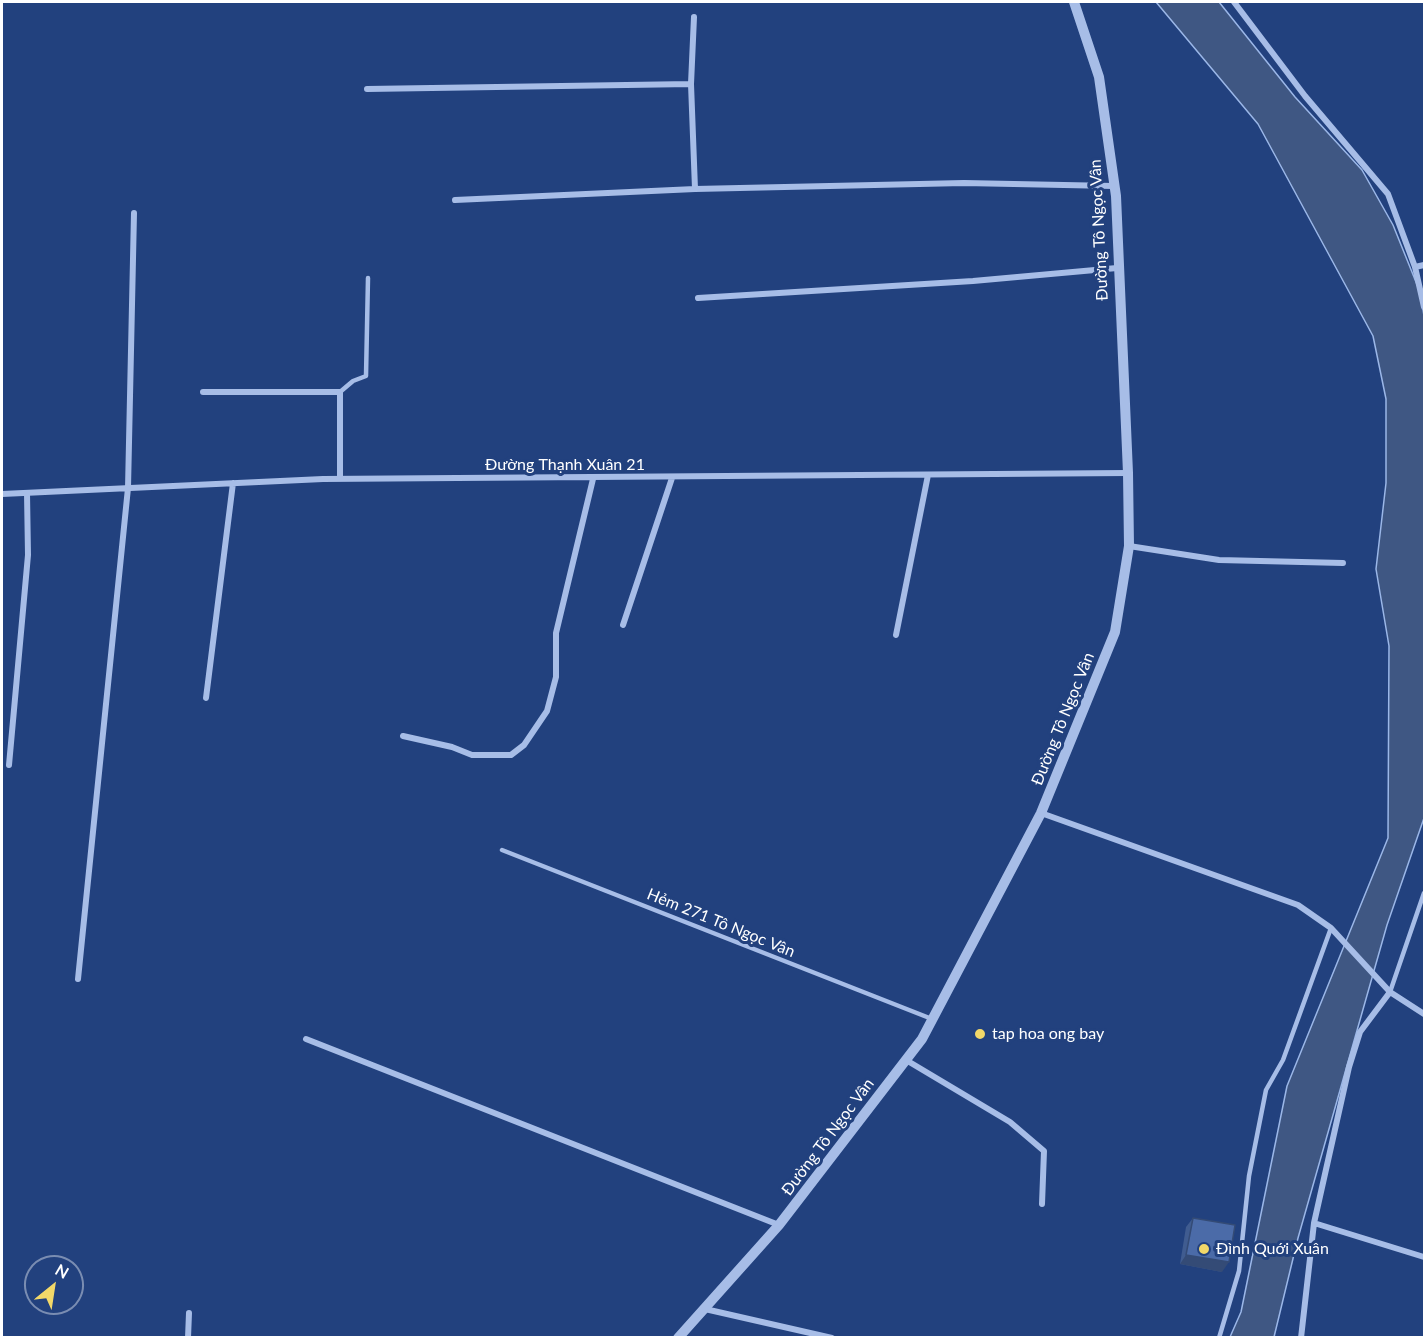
<!DOCTYPE html>
<meta charset="utf-8">
<style>
body{margin:0}
#map{position:relative;width:1426px;height:1339px;overflow:hidden;background:#22417e;font-family:Lato,sans-serif}
canvas{display:block}
.frame{position:absolute;inset:0;border:3px solid #fff;pointer-events:none}
.north{position:absolute;left:24px;top:1255px;width:60px;height:60px;box-sizing:border-box;background:#22417e;border:2px solid #7a8db2;border-radius:50%;rotate:30deg;font-size:16px;font-weight:700;line-height:24px;text-align:center;color:#fff}
.north::after{content:'';display:block;margin:auto;width:21px;height:27px;background:#f2d869;clip-path:polygon(50% 0,100% 100%,50% 72%,0 100%)}
</style>
<div id="map">
<canvas width="1426" height="1339"></canvas>
<div class="frame"></div>
<div class="north">N</div>
</div>
<script>
const c = document.querySelector('canvas').getContext('2d');
c.lineJoin = 'round';
function fill(path, color) { c.fillStyle = color; c.fill(path, 'evenodd'); }
const toPath = rows => new Path2D(rows.map(r => 'M' + r).join(''));
function stroke(path, color, width, dash) { c.strokeStyle = color; c.lineWidth = width; c.lineCap = dash ? 'butt' : 'round'; c.setLineDash(dash || []); c.stroke(path); }
function drawText(font, color, halo, rows, align = 'center') {
  c.font = font + ' Lato,sans-serif'; c.lineWidth = 6; c.setLineDash([]); c.textBaseline = 'middle'; c.strokeStyle = halo; c.fillStyle = color; for (const [text, x, y, turn = 0] of rows) {
    c.save(); c.translate(x, y); c.rotate((+turn || 0) * Math.PI / 180); c.textAlign = isNaN(turn) ? turn : align; if (halo) c.strokeText(text, 0, 0); c.fillText(text, 0, 0); c.restore();
  }
}
const water = toPath([
 [1156,2,1219,2,1295,97,1362,170,1393,225,1420,292,1424,316,1424,818,1387,925,1298,1238,1274,1337,1230,1337,1241,1312,1287,1086,1388,838,1389,646,1376,569,1386,483,1386,399,1373,336,1258,124,1156,2]
]);
const service = toPath([
 [340,392,353,381,366,376,368,278],
 [502,850,932,1019],
 [1390,992,1424,893],
 [1219,1338,1239,1271,1249,1176,1266,1090,1283,1060,1331,928]
]);
const minor = toPath([
 [1234,2,1305,96,1388,194,1415,267,1424,307],
 [694,17,691,84,695,189],
 [367,89,691,84],
 [455,200,695,189,964,183,1114,186],
 [1415,267,1424,265],
 [698,298,973,281,1117,268],
 [203,392,340,392,340,479],
 [2,494,323,479,1128,473],
 [1129,546,1219,560,1343,563],
 [623,625,672,478],
 [896,635,928,475],
 [206,698,233,483],
 [403,736,452,747,472,755,511,755,524,745,547,711,556,677,556,633,593,479],
 [9,765,28,555,27,493],
 [1041,813,1298,905,1331,928,1390,992,1424,1014],
 [78,979,128,488,134,213],
 [306,1039,779,1225],
 [906,1060,1010,1122,1044,1151,1042,1204],
 [1314,1223,1424,1257],
 [705,1309,832,1338],
 [188,1338,189,1313],
 [1301,1338,1314,1223,1349,1067,1360,1032,1390,992]
]);
const tertiary = toPath([
 [678,1338,779,1225,922,1039,1041,813,1115,632,1129,546,1128,473,1116,196,1099,77,1074,2]
]);
const wall = toPath([
 [1193,1218,1222,1272,1180,1264,1186,1227]
]);
const shadedWall = toPath([
 [1186,1255,1229,1262,1222,1272,1180,1264]
]);
const building = toPath([
 [1193,1218,1235,1225,1229,1262,1186,1255,1193,1218]
]);
const markers = [
 [980,1034,6,"#f2d869"],
 [1204,1249,6,"#f2d869"]
];
const streetNames = [
 ["Đường Tô Ngọc Vân",1099,230,-93],
 ["Đường Thạnh Xuân 21",565,465],
 ["Đường Tô Ngọc Vân",1063,719,-68],
 ["Hẻm 271 Tô Ngọc Vân",721,923,22],
 ["Đường Tô Ngọc Vân",828,1137,-53]
];
const poiNames = [
 ["tap hoa ong bay",992,1034],
 ["Đình Quới Xuân",1216,1249]
];
fill(water, '#3f5783');
stroke(water, '#9bb7e8', 1.5);
stroke(service, '#a7bde7', 4.5);
stroke(minor, '#a7bde7', 6);
stroke(tertiary, '#a7bde7', 10);
fill(wall, '#405c90');
fill(shadedWall, '#344b76');
fill(building, '#4b6ba8');
stroke(building, '#344b76', 1.5);
for (const [x, y, r, color] of markers) { const dot = new Path2D(); dot.arc(x, y, r, 0, 2 * Math.PI); c.fillStyle = color; c.fill(dot); stroke(dot, '#22417e', 2); }
drawText('16px', '#fff', '#22417e', streetNames);
drawText('16px', '#fff', '#22417e', poiNames, 'left');
</script>
